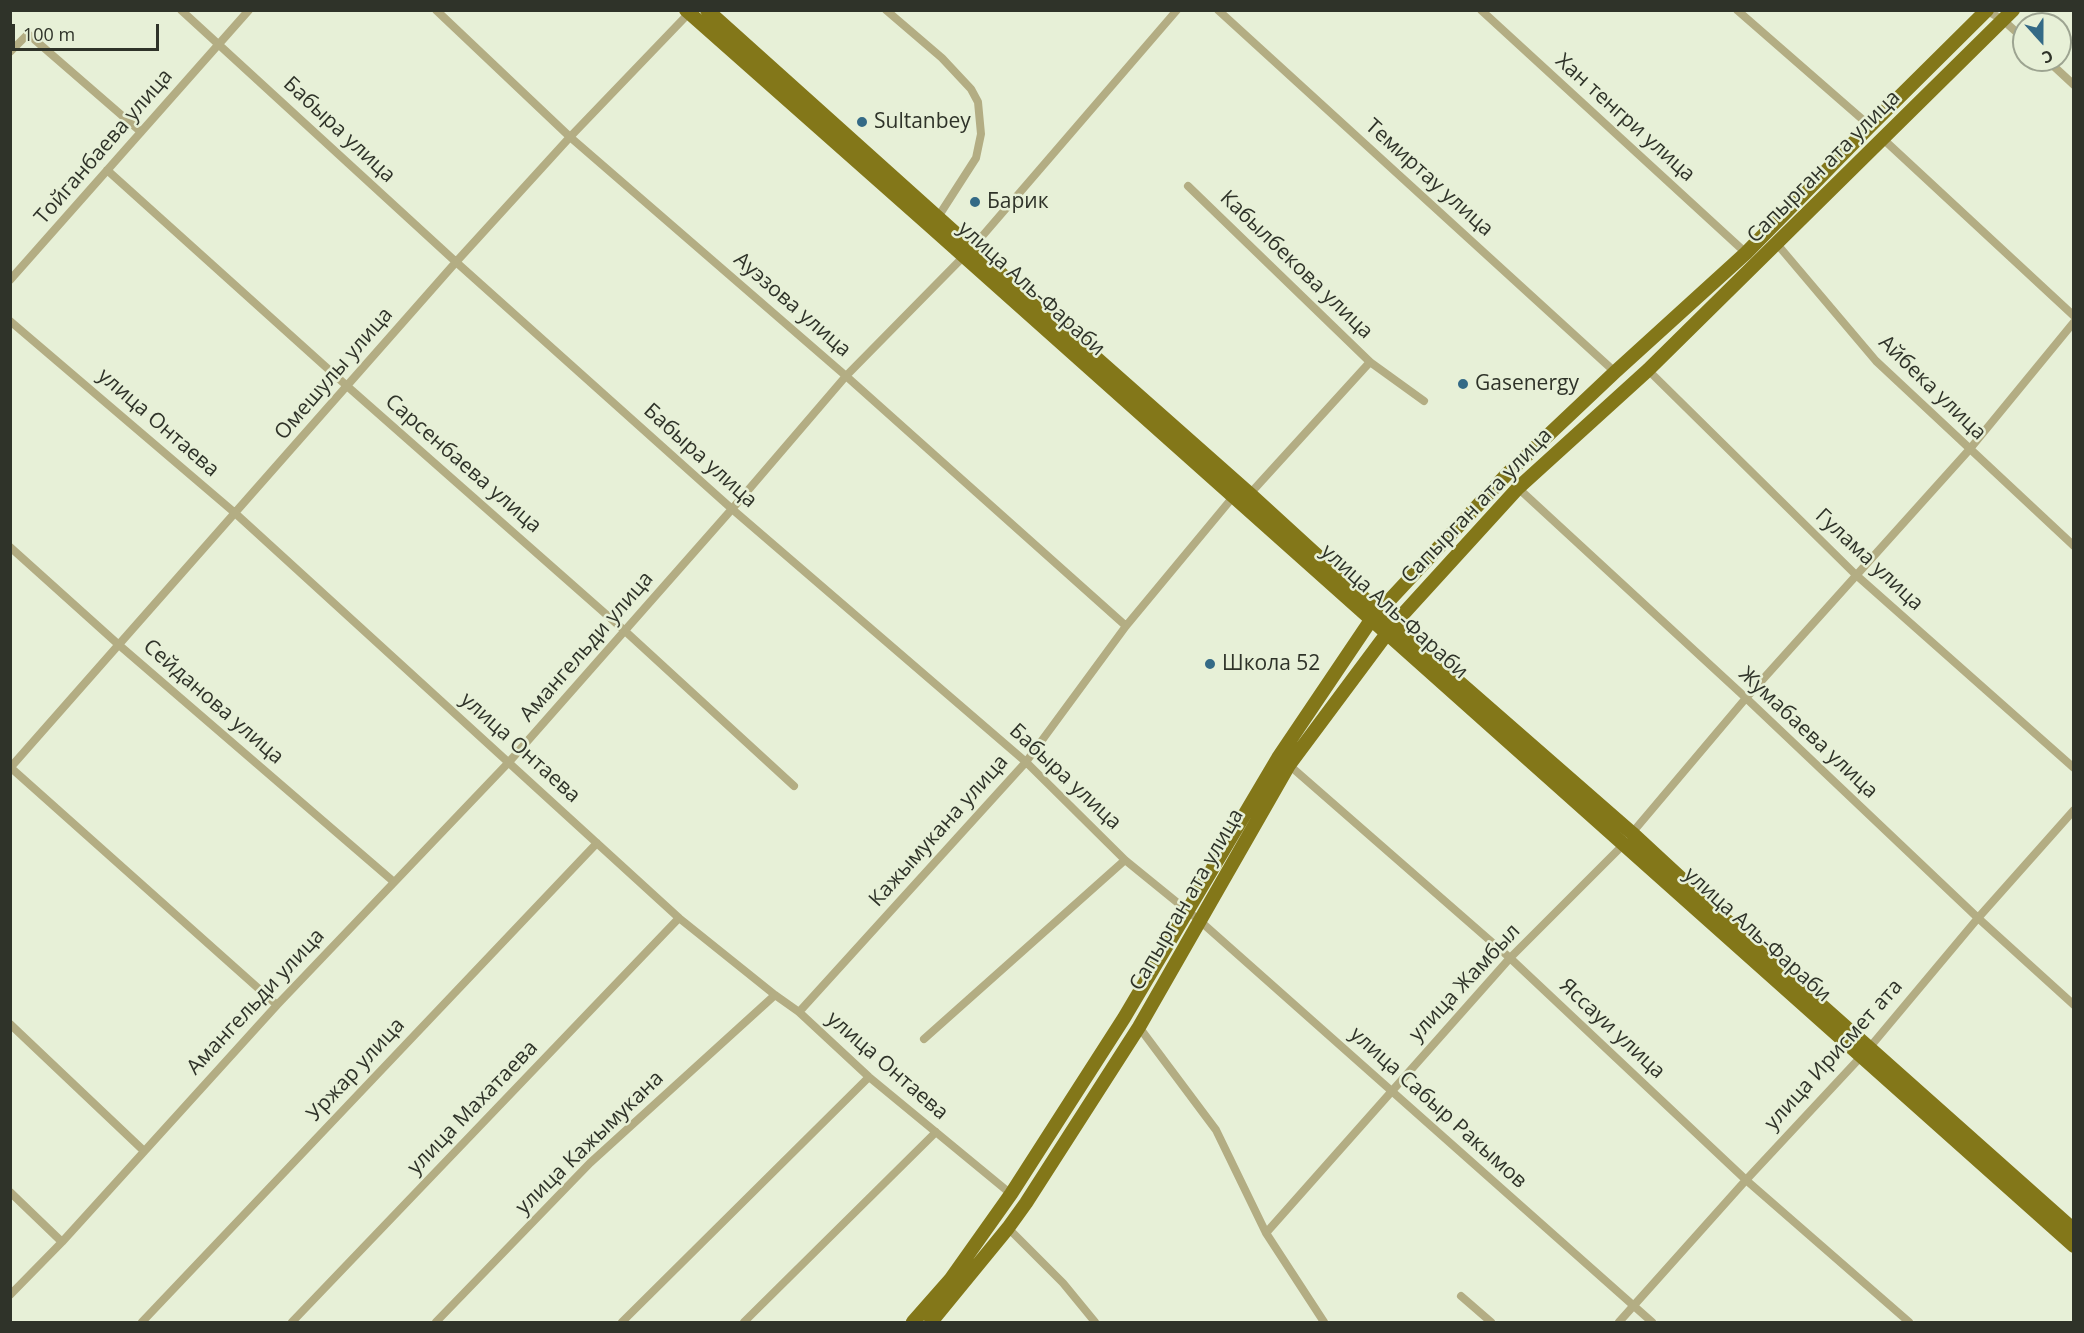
<!DOCTYPE html>
<meta charset="utf-8">
<style>
body{margin:0}
#map{position:relative;width:2084px;height:1333px;overflow:hidden;background:#e7f0d7;font-family:"Open Sans",sans-serif}
canvas{display:block}
.frame{position:absolute;inset:0;border:12px solid #2f3329;pointer-events:none}
.north{position:absolute;left:2012px;top:12px;width:60px;height:60px;box-sizing:border-box;background:#e7f0d7;border:2px solid #9da491;border-radius:50%;rotate:159deg;font-size:16px;font-weight:700;line-height:24px;text-align:center;color:#2f3329}
.north::after{content:'';display:block;margin:auto;width:21px;height:27px;background:#346a86;clip-path:polygon(50% 0,100% 100%,50% 72%,0 100%)}
.scale{position:absolute;left:12px;top:24px;width:147px;height:27px;box-sizing:border-box;border:3px solid #2f3329;border-top:0;padding-left:8px;font-size:18px;line-height:21px;white-space:nowrap;color:#2f3329;-webkit-text-stroke:4px #e7f0d7;paint-order:stroke}
</style>
<div id="map">
<canvas width="2084" height="1333"></canvas>
<div class="frame"></div>
<div class="north">С</div>
<div class="scale">100 m</div>
</div>
<script>
const c = document.querySelector('canvas').getContext('2d');
c.lineJoin = 'round';
const toPath = rows => new Path2D(rows.map(r => 'M' + r).join(''));
function stroke(path, color, width, dash) { c.strokeStyle = color; c.lineWidth = width; c.lineCap = dash ? 'butt' : 'round'; c.setLineDash(dash || []); c.stroke(path); }
function drawText(font, color, halo, rows, align = 'center') {
  c.font = font + ' "Open Sans",sans-serif'; c.lineWidth = 5; c.setLineDash([]); c.textBaseline = 'middle'; c.strokeStyle = halo; c.fillStyle = color; for (const [text, x, y, turn = 0] of rows) {
    c.save(); c.translate(x, y); c.rotate((+turn || 0) * Math.PI / 180); c.textAlign = isNaN(turn) ? turn : align; if (halo) c.strokeText(text, 0, 0); c.fillText(text, 0, 0); c.restore();
  }
}
const minor = toPath([
 [181,10,456,262,732,509,1026,762,1125,860,1200,921,1652,1322],
 [436,10,570,137,846,376,1126,626],
 [886,10,942,58,971,89,978,102,981,134,976,158,938,217],
 [1218,10,1615,372],
 [1481,10,1746,253],
 [1737,10,1870,126],
 [1986,10,2003,20,2024,39],
 [10,52,28,34,141,132],
 [2047,60,2074,85],
 [1882,138,2074,316],
 [107,170,347,386,625,631,794,786],
 [1188,186,1370,362,1247,497],
 [1777,244,1876,361,2074,546],
 [10,280,249,10],
 [10,321,235,513,679,918,775,995,799,1012,869,1077,1011,1194],
 [1370,362,1424,401],
 [1648,370,1855,574,2074,768],
 [1518,488,1746,698,1978,918,2074,1005],
 [10,547,119,645,394,882],
 [1289,765,1510,958,1746,1180,1909,1322],
 [10,767,277,1005],
 [10,768,456,262,570,137,691,11],
 [1632,833,1746,698,1969,450,2074,322],
 [799,1012,1026,762,1126,626,1233,497],
 [10,1024,144,1151],
 [1139,1027,1216,1130,1266,1233,1324,1322],
 [924,1039,1125,860],
 [10,1192,62,1242],
 [1008,1228,1063,1283,1095,1322],
 [1266,1233,1510,958,1624,844],
 [10,1295,62,1242,277,1005,509,762,732,509,846,376,972,248,1177,10],
 [1461,1296,1491,1322],
 [142,1322,597,843],
 [292,1322,679,918],
 [436,1322,590,1163,775,995],
 [622,1322,869,1077],
 [744,1322,936,1132],
 [1619,1322,1746,1180,1870,1047,1978,918,2074,810]
]);
const primary = toPath([
 [686,10,930,226,2074,1246],
 [707,10,972,248,1250,494,1379,612,1632,833,1739,932,2074,1230],
 [913,1322,950,1280,1011,1194,1124,1018,1278,758,1371,620,1507,474,1615,372,1746,253,1870,126,1987,10],
 [931,1322,1008,1228,1026,1203,1139,1027,1289,765,1394,624,1518,488,1648,370,2013,10]
]);
const markers = [
 [862,122,6,"#346a86"],
 [975,202,6,"#346a86"],
 [1463,384,6,"#346a86"],
 [1210,664,6,"#346a86"]
];
const streetNames = [
 ["Хан тенгри улица",1625,118,42],
 ["Бабыра улица",339,130,43],
 ["Тойганбаева улица",104,147,-49],
 ["Сапырган ата улица",1824,167,-45],
 ["Темиртау улица",1429,178,42],
 ["Кабылбекова улица",1296,265,44],
 ["улица Аль-Фараби",1031,289,42],
 ["Ауэзова улица",792,305,41],
 ["Омешулы улица",334,374,-49],
 ["Айбека улица",1932,388,44],
 ["улица Онтаева",158,423,41],
 ["Бабыра улица",700,456,42],
 ["Сарсенбаева улица",463,464,41],
 ["Сапырган ата улица",1477,506,-46],
 ["Гулама улица",1869,560,43],
 ["улица Аль-Фараби",1394,612,42],
 ["Амангельди улица",587,647,-49],
 ["Сейданова улица",213,702,41],
 ["Жумабаева улица",1808,733,43],
 ["улица Онтаева",520,748,42],
 ["Бабыра улица",1065,777,43],
 ["Кажымукана улица",939,831,-48],
 ["Сапырган ата улица",1187,900,-60],
 ["улица Аль-Фараби",1757,935,42],
 ["улица Жамбыл",1465,983,-47],
 ["Амангельди улица",256,1002,-47],
 ["Яссауи улица",1612,1029,43],
 ["улица Ирисмет ата",1834,1055,-48],
 ["улица Онтаева",887,1066,41],
 ["Уржар улица",356,1070,-47],
 ["улица Махатаева",473,1108,-46],
 ["улица Сабыр Ракымов",1438,1108,42],
 ["улица Кажымукана",590,1143,-44]
];
const poiNames = [
 ["Sultanbey",874,122],
 ["Барик",987,202],
 ["Gasenergy",1475,384],
 ["Школа 52",1222,664]
];
stroke(minor, '#b3ad83', 8);
stroke(primary, '#837719', 14);
for (const [x, y, r, color] of markers) { const dot = new Path2D(); dot.arc(x, y, r, 0, 2 * Math.PI); c.fillStyle = color; c.fill(dot); stroke(dot, '#e7f0d7', 2); }
drawText('21px', '#2f3329', '#e7f0d7', streetNames);
drawText('21px', '#2f3329', '#e7f0d7', poiNames, 'left');
</script>
